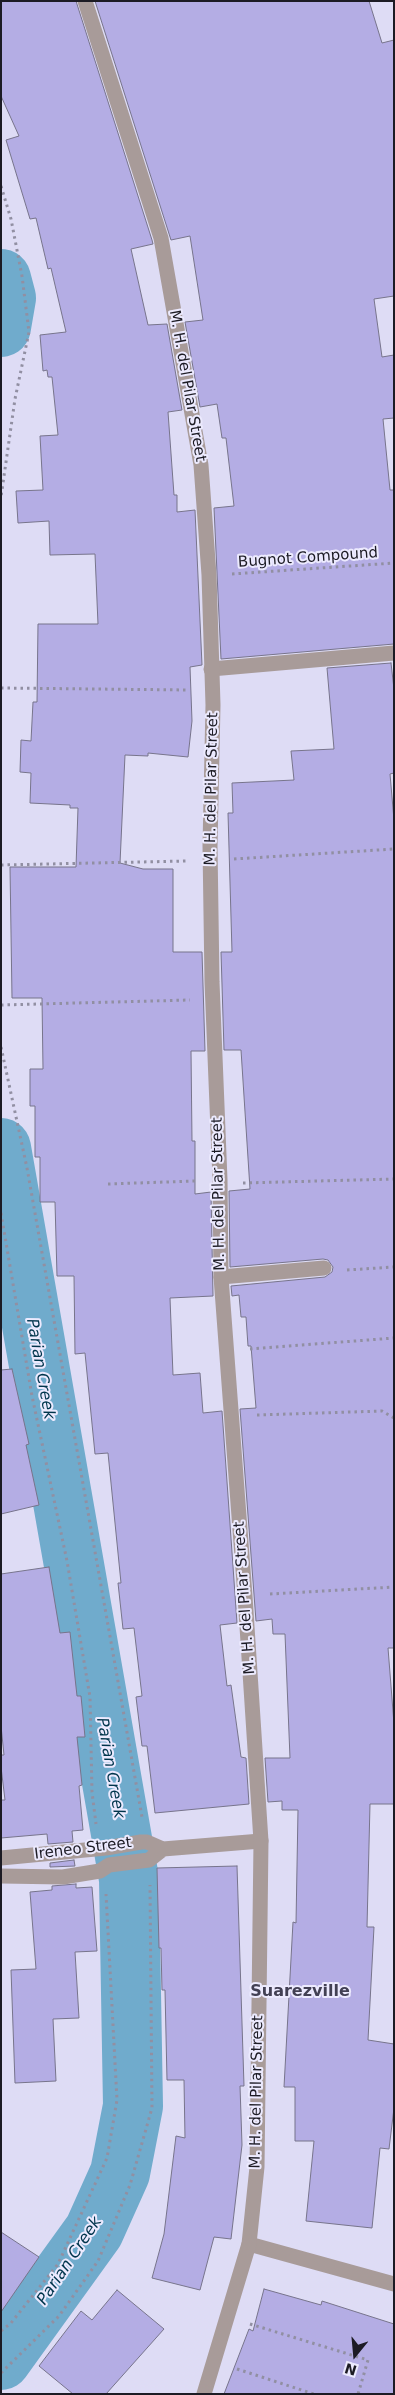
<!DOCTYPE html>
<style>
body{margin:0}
#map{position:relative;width:395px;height:2395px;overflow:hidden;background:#dedcf5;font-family:"DejaVu Sans",sans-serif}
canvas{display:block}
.frame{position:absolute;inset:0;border:2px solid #1c1b24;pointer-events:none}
.north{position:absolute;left:330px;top:2330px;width:50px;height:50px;-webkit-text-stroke:4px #eceafe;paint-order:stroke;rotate:197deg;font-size:14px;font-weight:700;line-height:20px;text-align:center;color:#1c1b24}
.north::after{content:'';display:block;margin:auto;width:18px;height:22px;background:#1c1b24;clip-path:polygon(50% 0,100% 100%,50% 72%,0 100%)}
</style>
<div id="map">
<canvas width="395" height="2395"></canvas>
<div class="frame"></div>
<div class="north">N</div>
</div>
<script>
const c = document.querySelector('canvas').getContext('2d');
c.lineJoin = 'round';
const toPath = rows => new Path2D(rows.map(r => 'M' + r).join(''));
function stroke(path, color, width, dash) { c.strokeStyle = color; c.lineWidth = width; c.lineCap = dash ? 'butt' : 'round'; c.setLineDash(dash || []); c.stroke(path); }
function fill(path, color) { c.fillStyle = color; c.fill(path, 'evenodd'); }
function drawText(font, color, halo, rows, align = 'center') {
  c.font = font + ' "DejaVu Sans",sans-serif'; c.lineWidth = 4; c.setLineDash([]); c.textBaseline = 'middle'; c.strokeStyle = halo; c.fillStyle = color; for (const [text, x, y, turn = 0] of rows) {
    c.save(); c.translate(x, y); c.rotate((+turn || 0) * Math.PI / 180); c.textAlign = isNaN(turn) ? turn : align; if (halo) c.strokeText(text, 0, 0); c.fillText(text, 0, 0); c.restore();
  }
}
const river = toPath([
 [1,279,6,298,1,327],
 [1,1148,129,1879,133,2106,120,2173,94,2231,1,2360]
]);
const building = toPath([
 [1,1,76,1,152,240,153,244,131,249,148,325,167,324,182,410,168,412,174,495,177,495,177,512,195,510,202,665,190,667,192,721,188,757,148,753,148,756,125,755,120,863,143,869,173,869,173,952,202,952,205,1051,191,1051,192,1141,195,1141,195,1194,211,1192,213,1296,170,1298,173,1375,200,1373,203,1413,222,1411,237,1623,220,1625,227,1686,231,1685,241,1757,246,1758,249,1804,155,1813,147,1746,142,1746,136,1697,142,1696,134,1628,123,1629,118,1583,121,1583,108,1453,95,1454,85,1353,75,1354,74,1276,57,1276,55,1202,40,1202,40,1157,35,1157,35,1106,30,1106,30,1069,43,1069,42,998,12,998,10,867,76,867,78,808,70,808,70,805,30,803,31,773,20,772,21,740,31,741,33,702,37,702,38,624,98,624,95,554,50,555,49,521,18,523,16,491,43,490,40,436,58,435,52,377,48,377,47,370,43,371,40,335,66,332,51,268,48,269,36,218,30,219,6,140,19,136,1,96,1,1],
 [95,1,369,1,382,43,394,40,394,296,374,299,382,357,394,355,394,418,383,419,390,490,394,490,394,644,221,659,214,508,234,506,226,438,222,438,217,404,200,407,185,322,203,320,190,236,171,240,95,1],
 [391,663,394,689,394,773,390,774,394,820,394,1648,388,1648,394,1724,394,1804,370,1804,367,1927,374,1927,368,2040,394,2044,394,2108,389,2149,380,2148,372,2228,306,2221,314,2141,295,2141,295,2087,284,2087,293,1922,296,1923,298,1810,282,1810,282,1801,268,1802,265,1758,290,1758,285,1634,273,1634,272,1619,256,1621,240,1409,256,1408,251,1346,248,1346,246,1317,241,1317,239,1295,232,1296,231,1286,325,1277,332,1272,333,1267,328,1260,323,1259,230,1267,229,1191,250,1189,241,1050,224,1050,221,952,232,952,228,813,233,813,232,783,294,780,291,751,334,749,327,668,391,663],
 [12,1369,29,1444,26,1445,39,1505,1,1514,1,1370,12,1369],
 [49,1567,60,1633,70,1632,77,1696,81,1696,85,1737,77,1737,82,1785,79,1786,83,1830,72,1831,73,1842,48,1844,47,1834,1,1838,1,1800,5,1800,1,1767,1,1755,4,1755,1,1726,1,1574,49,1567],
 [74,1860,75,1866,50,1867,50,1863,74,1860],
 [237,1866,244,2086,240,2086,242,2145,231,2239,214,2237,200,2290,152,2278,164,2234,176,2136,185,2138,184,2080,167,2080,165,1990,162,1990,161,1948,159,1948,157,1868,237,1866],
 [76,1884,76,1888,92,1887,97,1951,75,1952,79,2018,53,2019,56,2081,15,2083,11,1970,36,1969,30,1892,52,1890,52,1886,76,1884],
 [1,2232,39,2257,1,2312,1,2232],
 [264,2289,321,2305,322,2301,394,2324,394,2394,224,2394,249,2329,253,2331,264,2289],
 [117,2290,164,2329,106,2394,73,2394,39,2366,81,2311,92,2320,117,2290]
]);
const path = toPath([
 [1,186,11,219,22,276,29,332,15,399,1,497],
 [232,574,394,563],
 [1,688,189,690],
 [234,859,394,849],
 [1,865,186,861],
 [1,1005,190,1000],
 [1,1047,27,1168,142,1817],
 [243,1183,394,1179],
 [108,1184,195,1181],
 [1,1213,32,1396,67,1561,90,1697,92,1792,96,1824],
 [347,1270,394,1267],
 [250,1349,394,1338],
 [257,1415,382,1411,394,1418],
 [270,1594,394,1587],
 [250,2324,368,2360,358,2394],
 [1,2331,11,2323,58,2264,107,2158,117,2100,106,1894],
 [237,2369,314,2394],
 [1,2373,59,2316,98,2261,130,2185,152,2108,150,1885]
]);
const service = toPath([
 [211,669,394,653],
 [221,1277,324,1268]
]);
const minor = toPath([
 [1,1858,106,1848,141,1842,147,1842,163,1849,261,1841],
 [1,1876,63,1877,100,1871,109,1865,149,1860,163,1849],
 [249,2244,394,2284]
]);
const tertiary = toPath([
 [85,1,161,238,201,465,209,575,213,705,210,846,212,982,220,1180,221,1277,245,1596,261,1841,257,2167,249,2244,204,2394]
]);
const streetNames = [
 ["M. H. del Pilar Street",187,386,80],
 ["Bugnot Compound",308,558,-4],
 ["M. H. del Pilar Street",212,789,-89],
 ["M. H. del Pilar Street",219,1194,-91],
 ["M. H. del Pilar Street",245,1598,-94],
 ["Ireneo Street",83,1849,-7],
 ["M. H. del Pilar Street",257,2092,-89]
];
const waterNames = [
 ["Parian Creek",40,1369,80],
 ["Parian Creek",110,1768,80],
 ["Parian Creek",70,2261,-56]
];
const neighbourhoodNames = [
 ["Suarezville",300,1992]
];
stroke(river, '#70abcc', 60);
fill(building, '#b4ade4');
stroke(building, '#77748b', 1);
stroke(path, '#918fa2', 3, [2.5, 4]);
stroke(service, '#a89b99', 15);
stroke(minor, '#a89b99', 15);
stroke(tertiary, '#a89b99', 15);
drawText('15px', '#1c1b24', '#eceafe', streetNames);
drawText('italic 16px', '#00354c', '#eceafe', waterNames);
drawText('bold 16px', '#424054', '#eceafe', neighbourhoodNames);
</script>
